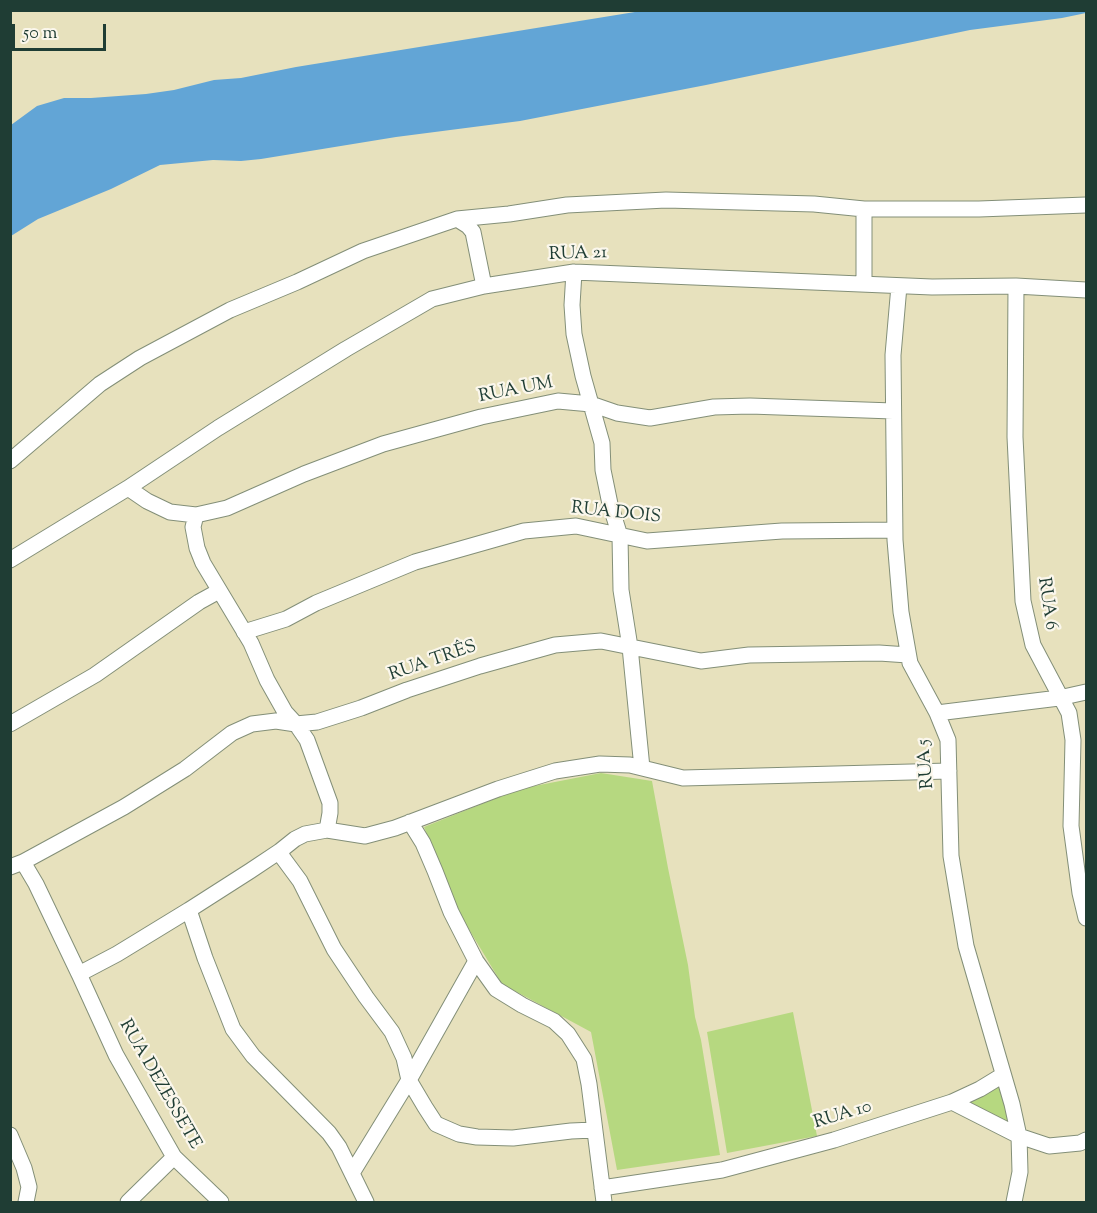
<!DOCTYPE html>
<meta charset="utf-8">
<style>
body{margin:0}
#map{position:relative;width:1097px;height:1213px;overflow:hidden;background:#e7e1bd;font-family:"Sorts Mill Goudy",serif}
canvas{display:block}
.frame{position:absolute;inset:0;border:12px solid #1f3d34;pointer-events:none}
.scale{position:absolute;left:12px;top:24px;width:94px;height:27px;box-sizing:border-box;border:3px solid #1f3d34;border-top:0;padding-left:8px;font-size:18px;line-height:21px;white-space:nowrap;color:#1f3d34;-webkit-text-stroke:4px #fbf7ec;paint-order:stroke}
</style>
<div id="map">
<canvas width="1097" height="1213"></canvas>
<div class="frame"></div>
<div class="scale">50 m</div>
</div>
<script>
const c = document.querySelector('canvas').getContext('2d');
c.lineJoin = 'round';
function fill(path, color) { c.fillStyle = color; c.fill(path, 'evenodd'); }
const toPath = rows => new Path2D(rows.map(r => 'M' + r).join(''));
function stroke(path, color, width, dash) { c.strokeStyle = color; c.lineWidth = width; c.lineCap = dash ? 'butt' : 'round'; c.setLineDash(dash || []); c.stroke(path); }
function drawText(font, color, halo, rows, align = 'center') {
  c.font = font + ' "Sorts Mill Goudy",serif'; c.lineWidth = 4.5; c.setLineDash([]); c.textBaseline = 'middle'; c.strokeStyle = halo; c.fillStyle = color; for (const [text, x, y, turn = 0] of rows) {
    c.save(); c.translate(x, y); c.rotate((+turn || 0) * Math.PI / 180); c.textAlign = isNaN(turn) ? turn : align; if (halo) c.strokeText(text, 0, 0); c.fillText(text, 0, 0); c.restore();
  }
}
const green = toPath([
 [601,773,652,781,668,868,688,965,695,1017,701,1040,720,1155,617,1170,591,1032,502,984,459,913,424,827,519,789],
 [793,1012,817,1136,727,1153,707,1032],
 [1001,1079,1014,1130,959,1103]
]);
const water = toPath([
 [641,11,1086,10,1086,13,1062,18,970,30,706,85,520,121,396,137,261,159,241,161,213,160,160,165,111,189,38,219,11,236,11,125,37,106,64,98,91,98,146,94,174,90,214,80,241,78,296,67]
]);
const street = toPath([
 [457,219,468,226,473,232,484,286],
 [574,272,572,305,574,334,583,376,602,443,603,470,610,504,620,536,621,590,630,647,642,768],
 [864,284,864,209],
 [899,286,893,355,895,540,901,612,910,663,937,713,948,740,951,856,966,946,1012,1104,1019,1136,1020,1172,1014,1202],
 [1016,286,1015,437,1023,601,1033,645,1069,713,1073,740,1071,826,1080,893,1086,918],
 [10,461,100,384,140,358,230,310,297,282,363,251,457,219,509,214,567,205,666,200,814,204,864,209,979,209,1086,205],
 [128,488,218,428,346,349,432,299,484,286,574,272,932,287,1016,286,1086,290],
 [196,515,227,508,304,474,383,444,481,417,558,401,591,404,617,413,650,418,714,407,750,406,893,411],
 [10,560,128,488,147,501,170,512,196,515,193,527,197,548,203,563,251,643,267,680,285,712,296,724,307,740,330,803,330,813,327,830,365,836,395,828,498,789,555,771,600,764,630,765,683,778,949,771],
 [244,632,286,619,316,603,415,562,524,531,576,526,647,541,782,531,894,530],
 [937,713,1059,698,1086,692],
 [10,724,95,675,199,602,219,591],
 [410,822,423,843,435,871,451,912,476,961,496,989,522,1005,554,1021,568,1034,584,1059,589,1084,604,1202],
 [280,851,295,839,305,834,327,830],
 [23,862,36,884,79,974,117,954,189,910],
 [10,867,23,862,124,807,185,769,232,733,252,724,276,721,296,724,317,722,361,708,407,690,480,666,555,645,601,641,701,661,749,655,879,653,908,655],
 [79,974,116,1055,174,1157,221,1202],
 [952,1102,980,1089,1003,1075],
 [10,1135,24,1168,29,1187,26,1202],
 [352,1173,409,1080,476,961],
 [602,1188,722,1170,834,1140,952,1102,1019,1136,1049,1146,1080,1143,1086,1140],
 [128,1202,174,1157],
 [366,1202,339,1147,329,1133,253,1056,233,1029,205,958,189,910,250,871,280,851,283,858,300,881,334,949,366,997,392,1032,404,1058,409,1080,425,1107,436,1124,459,1134,477,1137,513,1138,571,1131,594,1130]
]);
const streetNames = [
 ["RUA 21",578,255,-2],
 ["RUA UM",516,391,-11],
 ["RUA DOIS",616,514,6],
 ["RUA 6",1046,604,81],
 ["RUA TRÊS",433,662,-19],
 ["RUA 5",927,764,-95],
 ["RUA DEZESSETE",159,1085,60],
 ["RUA 10",843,1116,-17]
];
fill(green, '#b6d880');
fill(water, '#62a5d6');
stroke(street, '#838f78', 17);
stroke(street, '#fff', 15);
drawText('18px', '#1f3d34', '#fbf7ec', streetNames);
</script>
